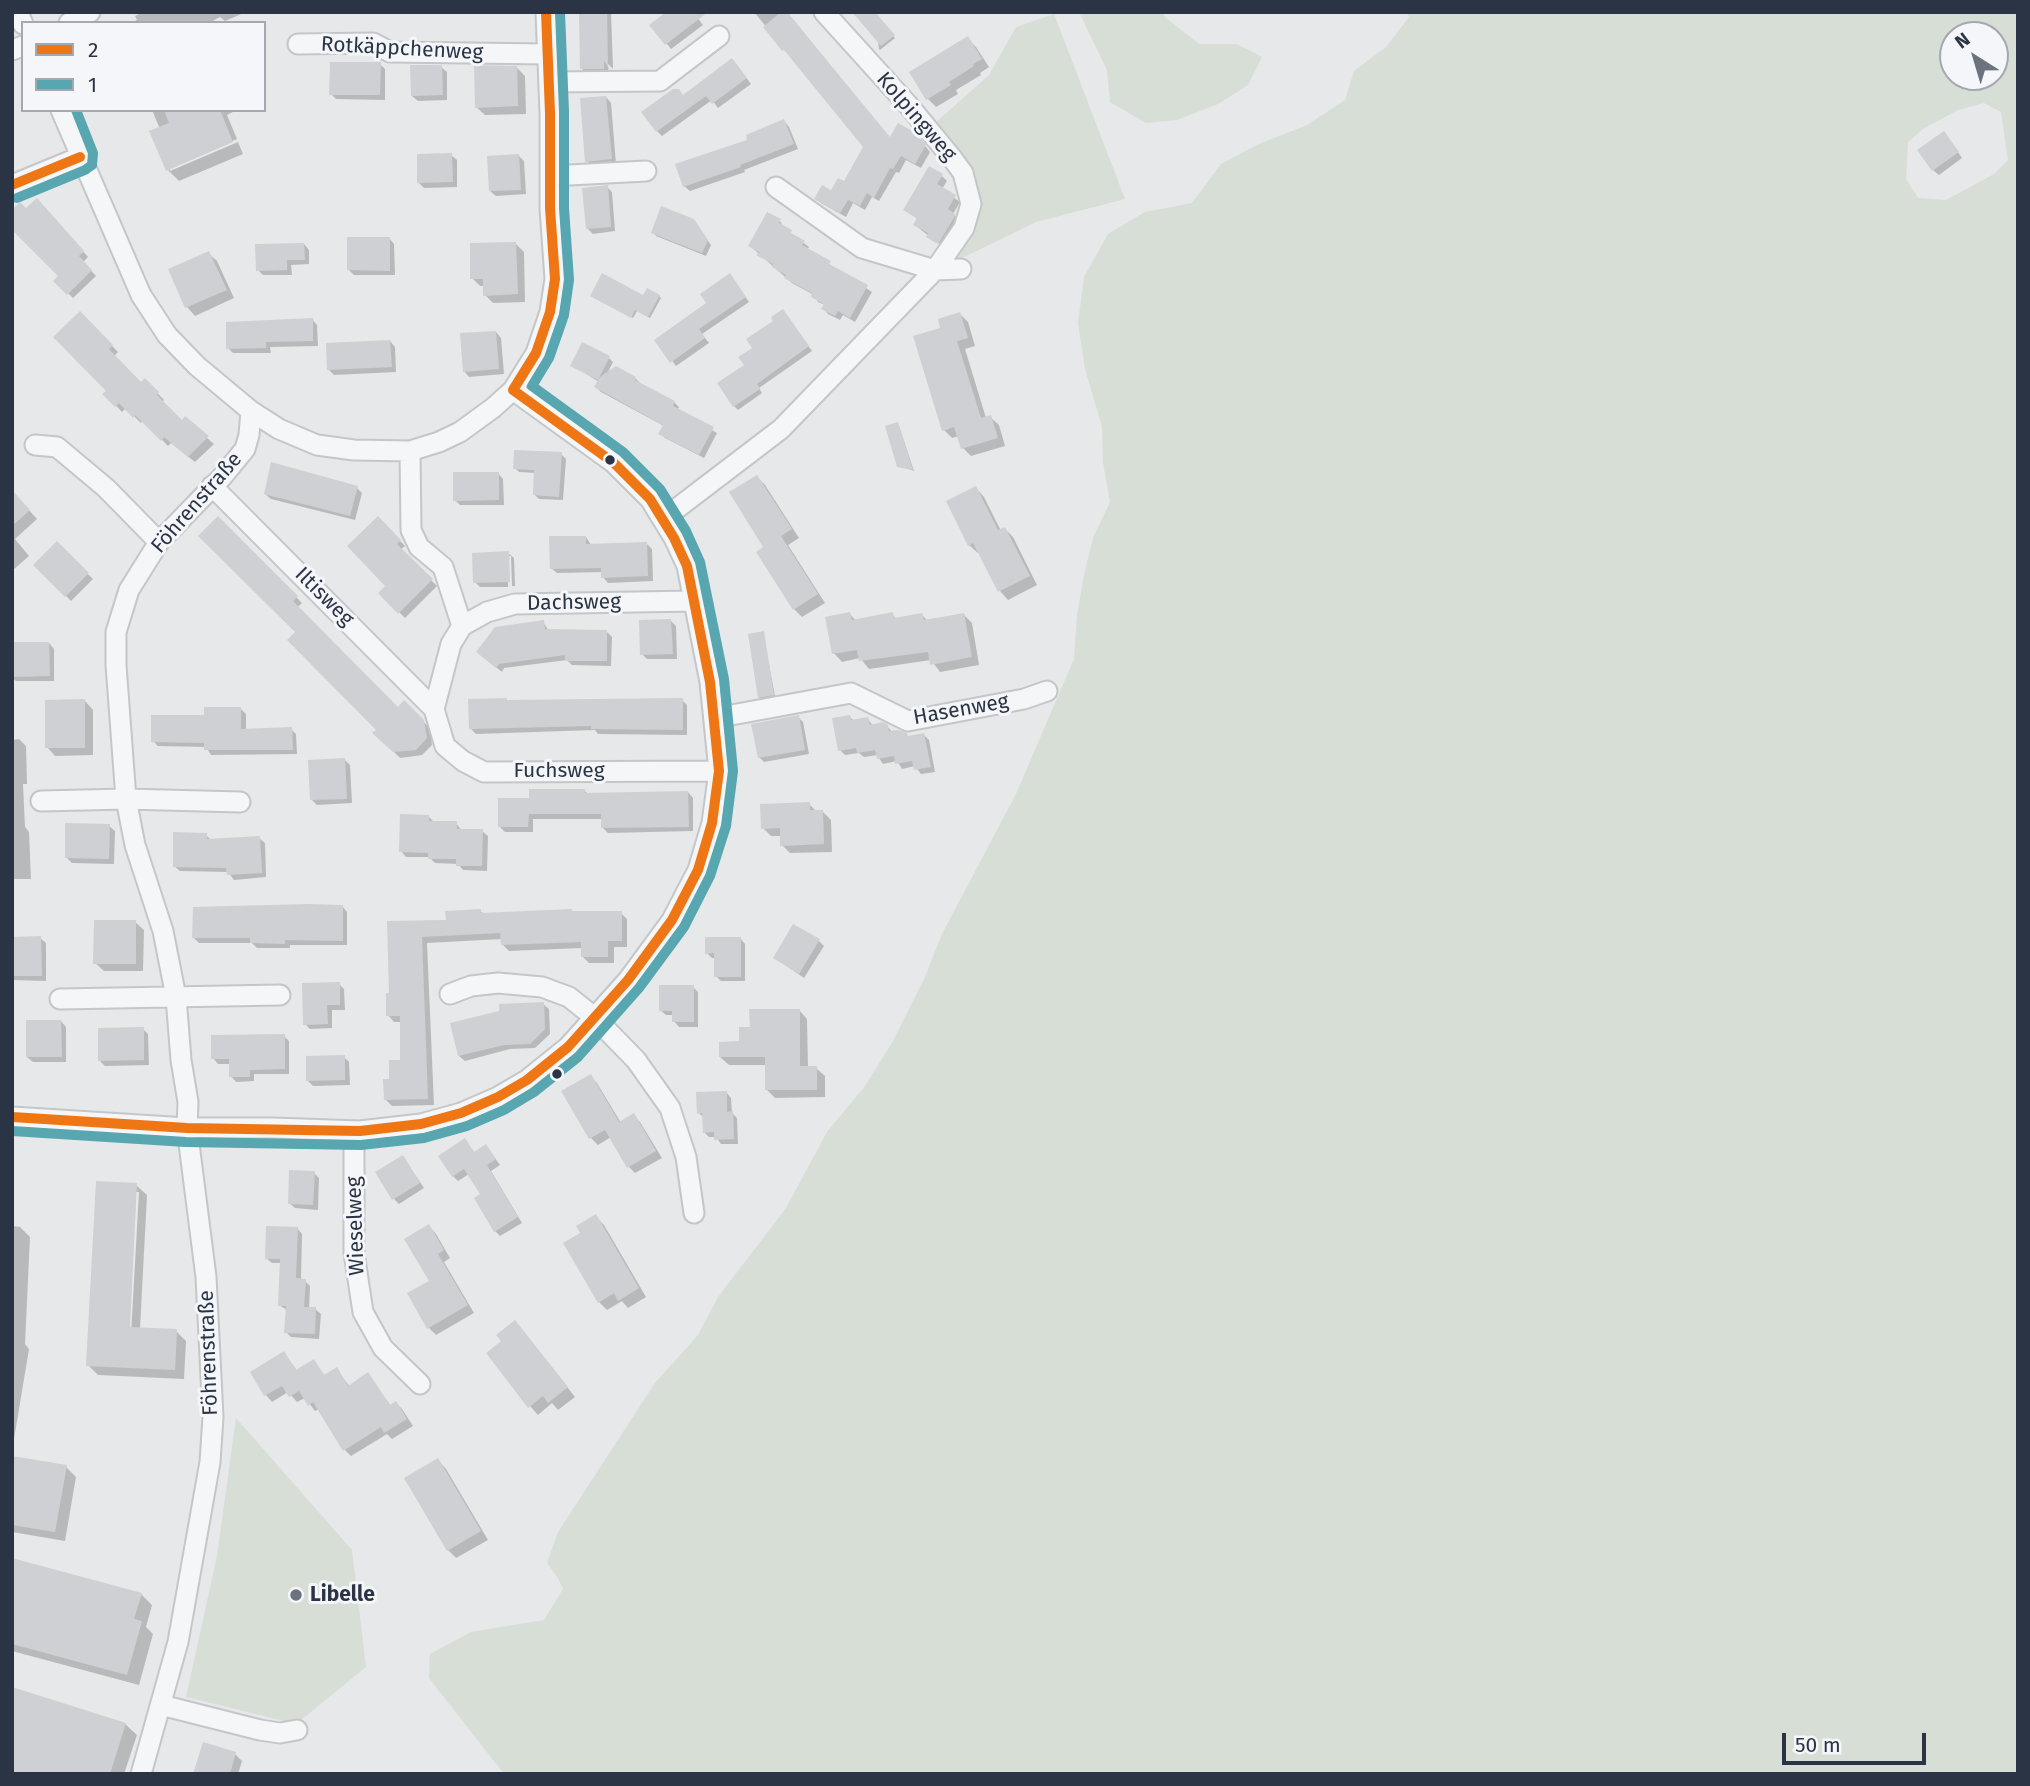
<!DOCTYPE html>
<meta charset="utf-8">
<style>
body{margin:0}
#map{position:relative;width:2030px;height:1786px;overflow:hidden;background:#e6e8ea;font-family:"Fira Sans",sans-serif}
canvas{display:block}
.frame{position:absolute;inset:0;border:14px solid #2b3445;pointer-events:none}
.legend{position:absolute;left:21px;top:21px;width:245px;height:91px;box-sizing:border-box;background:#f4f6f9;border:2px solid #a4a8b1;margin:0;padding:9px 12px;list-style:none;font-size:21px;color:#2b3445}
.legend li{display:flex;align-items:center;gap:14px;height:35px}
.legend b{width:35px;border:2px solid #a4a8b1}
.north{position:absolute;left:1939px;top:21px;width:70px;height:70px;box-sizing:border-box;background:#f4f6f9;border:2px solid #a4a8b1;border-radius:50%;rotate:323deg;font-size:19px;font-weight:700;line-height:28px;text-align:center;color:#2b3445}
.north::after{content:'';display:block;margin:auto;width:24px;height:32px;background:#6c737f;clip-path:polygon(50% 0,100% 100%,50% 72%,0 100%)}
.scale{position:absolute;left:1782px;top:1733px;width:144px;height:32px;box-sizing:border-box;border:4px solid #2b3445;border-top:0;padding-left:9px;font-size:21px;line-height:24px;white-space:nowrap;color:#2b3445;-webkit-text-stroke:5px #f4f6f9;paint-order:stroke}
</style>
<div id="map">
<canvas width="2030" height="1786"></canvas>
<div class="frame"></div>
<ul class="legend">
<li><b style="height:9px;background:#ee7614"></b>2</li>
<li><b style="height:9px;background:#58a6b0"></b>1</li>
</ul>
<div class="north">N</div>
<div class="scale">50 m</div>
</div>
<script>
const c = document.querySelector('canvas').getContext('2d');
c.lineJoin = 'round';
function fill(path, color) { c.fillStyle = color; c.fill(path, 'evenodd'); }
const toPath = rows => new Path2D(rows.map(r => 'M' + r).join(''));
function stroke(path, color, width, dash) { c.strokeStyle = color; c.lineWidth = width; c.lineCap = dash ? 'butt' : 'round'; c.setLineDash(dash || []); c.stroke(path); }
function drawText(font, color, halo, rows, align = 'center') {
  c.font = font + ' "Fira Sans",sans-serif'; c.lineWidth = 6; c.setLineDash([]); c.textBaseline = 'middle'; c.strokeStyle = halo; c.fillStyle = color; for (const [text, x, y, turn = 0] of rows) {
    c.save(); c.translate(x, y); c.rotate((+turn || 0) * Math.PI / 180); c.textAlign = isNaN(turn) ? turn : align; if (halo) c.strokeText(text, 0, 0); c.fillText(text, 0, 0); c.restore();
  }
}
const green = toPath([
 [1079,12,1162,12,1166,18,1199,44,1237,44,1262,57,1248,85,1218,104,1177,120,1146,123,1110,102,1107,70],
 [1406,12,2018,12,2018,1774,504,1774,429,1678,430,1654,471,1632,544,1620,563,1589,558,1578,547,1563,558,1532,655,1383,698,1335,718,1297,786,1208,827,1132,865,1086,893,1041,925,977,942,934,1016,794,1074,659,1077,615,1084,575,1093,538,1110,502,1103,463,1102,427,1085,369,1078,323,1084,277,1108,234,1145,212,1192,203,1221,164,1259,144,1307,125,1345,100,1354,71,1386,47,1409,17],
 [1953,35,1995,35,1995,77,1953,77],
 [1984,103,2001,112,2008,160,1994,174,1946,200,1918,198,1906,179,1908,142,1923,129,1958,110],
 [1054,14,1125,199,1036,222,956,261,973,232,980,205,975,181,970,168,934,124,989,75,1016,27],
 [236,1418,352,1550,366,1667,296,1724,186,1697,217,1556]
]);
const shadow = toPath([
 [143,12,246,12,225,21,220,17,209,23,131,23,137,20,135,16],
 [581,12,611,12,613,69,608,64,609,74,587,74,582,69],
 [693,12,703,25,671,49,652,25],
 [754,12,787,12,891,140,921,141,930,152,921,168,906,160,899,173,896,172,879,201,872,197,865,210,853,203,846,217,821,203,816,198,831,193,845,183,865,147],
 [875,14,895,38,880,50,879,49],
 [968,39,976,47,989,67,980,73,981,75,956,90,958,94,936,107,928,99,912,73],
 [380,64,385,69,385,100,336,99,331,94],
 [737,65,751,84,718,108,712,100,662,136,657,131,683,96],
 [441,67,447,72,447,100,418,101,412,96],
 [517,68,525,76,526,114,485,115,476,107],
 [606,97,611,103,616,164,592,166,587,161],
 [152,110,237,110,227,115,237,139,170,167,170,171,238,142,243,154,179,181,168,170,160,129],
 [784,121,789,127,798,149,744,170,745,172,690,191,684,186,750,141],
 [1949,139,1962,158,1939,175,1933,170],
 [451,155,457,160,457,187,424,188,419,183],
 [519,156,524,161,526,194,496,196,490,191],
 [942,176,947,181,942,189,960,202,953,214,960,220,944,247,921,230,916,225,919,220,905,210],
 [607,187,612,192,615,231,593,234,587,228],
 [37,200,88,257,83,262,96,276,73,298,56,281,60,276,26,210],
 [780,221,784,228,809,247,807,250,872,292,855,322,843,315,840,320,828,314,823,308,825,305,818,302,814,295,792,283,750,246],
 [697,225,711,245,706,256,656,236,653,232],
 [389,238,394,244,395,275,354,275,349,270],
 [515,243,524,252,525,302,493,303,485,295,485,286,480,286,472,278],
 [304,244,309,250,309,264,291,265,292,275,263,275,258,270],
 [208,253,217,261,234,298,195,316,187,307,170,270],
 [730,275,749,302,702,334,709,343,676,366,656,340,709,304],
 [659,296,661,298,650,318,637,311,633,318,594,298],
 [80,313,118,352,114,356,141,384,145,380,164,400,162,402,182,422,185,419,214,444,195,462,171,443,168,446,143,420,141,423,126,408,122,412,105,394,108,391],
 [960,314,968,322,975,346,965,349,986,418,990,417,999,425,1005,446,971,456,963,448,959,436,952,438,944,430,943,329],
 [786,315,812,351,759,388,762,393,738,410,734,406,746,365,754,349],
 [312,319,317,325,318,346,270,347,271,353,233,353,228,348],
 [496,332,501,338,504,374,469,377,464,371],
 [390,341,395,347,396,372,334,375,329,370],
 [609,358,613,362,607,374,635,378,640,383,639,385,674,402,679,407,677,411,717,433,704,458,665,438,660,434,664,426,601,392,596,387,599,382,572,365],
 [897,424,899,426,914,471,899,466],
 [561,454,566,459,563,500,539,499,534,494,536,473,519,472,515,468],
 [498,473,503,479,504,505,460,505,455,500],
 [757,477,765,485,799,538,788,545,825,603,802,617,794,609,766,548],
 [357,488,362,493,355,520,271,499,265,494],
 [976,488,984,497,1001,531,1005,529,1013,537,1037,585,1008,600,1000,591,980,552,978,553,969,545],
 [12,491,37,519,15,539,29,556,12,571],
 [218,518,302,603,297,608,398,709,404,703,430,728,432,745,422,755,400,758,381,739,378,730,297,632],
 [378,518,405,546,400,550,437,586,405,618,380,593,388,586],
 [586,537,591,545,647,544,652,549,653,581,608,583,603,577,603,572,557,573,551,568],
 [57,544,93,579,71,601,36,565],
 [508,553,514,558,515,586,512,586,511,556,508,556,508,587,480,587,475,582],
 [850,614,856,621,892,614,897,620,922,615,928,621,964,615,972,623,979,665,940,672,931,660,869,669,860,658,842,662,834,653],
 [671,621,676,626,677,659,647,659,642,654],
 [543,622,549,631,607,632,612,637,611,666,572,665,567,660,504,668,502,672,483,657],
 [763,633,775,696,761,699,759,697],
 [49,643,54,649,54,681,16,681,12,678,12,644],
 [682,700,687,705,687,735,598,734,595,730,476,734,471,729],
 [85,701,93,710,93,755,55,756,47,747],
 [240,708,246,714,246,730,291,729,296,734,297,754,211,755,206,747,158,746,153,741,206,717],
 [849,716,854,721,868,719,873,726,887,726,893,733,909,738,924,735,929,740,935,772,921,774,915,766,902,769,897,761,883,764,877,755,864,757,859,753,845,755,840,750],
 [798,717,803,722,809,754,764,762,759,757],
 [19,739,26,746,27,784,23,784,25,827,29,832,31,879,12,879,12,740],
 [345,760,350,765,352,803,317,805,312,800],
 [585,791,588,794,688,792,693,798,693,831,608,833,603,828,602,819,533,819,533,832,505,832,500,827,530,799],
 [809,804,817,812,823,812,831,820,832,852,790,853,782,845,782,836,771,836,763,828],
 [429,817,435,823,456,823,462,831,482,831,488,836,487,871,463,870,458,864,435,863,429,857,406,857,401,851],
 [109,826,115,831,114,864,72,863,67,858],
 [206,835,212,841,259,838,265,843,266,877,234,880,228,872,180,871,174,866],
 [342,906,347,912,347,945,290,945,290,948,257,948,252,943,199,943,194,938],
 [480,911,484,914,621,913,627,919,627,947,614,947,614,963,589,963,582,956,582,948,509,951,502,944,502,939,427,943,434,1105,392,1106,385,1099,391,1081,402,1062,401,1022,394,1022,388,1015,391,995,389,923,448,922],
 [135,922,144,930,143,971,104,971,95,963],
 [12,938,40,938,46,943,46,981,12,980],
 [740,938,745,944,745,981,721,981,716,976,716,958,712,958,707,953],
 [819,941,824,946,804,978,775,958],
 [339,984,344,989,345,1010,332,1010,332,1028,310,1029,305,1024],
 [693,987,698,992,698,1027,679,1027,674,1021,674,1015,666,1015,660,1010],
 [543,1004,549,1009,550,1034,535,1048,510,1049,465,1061,459,1056],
 [799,1010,807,1019,808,1068,816,1068,825,1076,825,1097,775,1098,767,1090,767,1065,729,1065,720,1057,740,1043,751,1029],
 [61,1021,66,1027,66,1062,33,1062,27,1057],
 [143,1029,148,1034,149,1065,105,1066,100,1061],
 [284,1036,289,1041,289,1074,254,1074,254,1081,236,1082,231,1076,230,1064,218,1064,213,1058],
 [344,1057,349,1062,350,1085,313,1086,308,1081],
 [590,1076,597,1083,621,1123,633,1115,640,1122,662,1158,635,1173,629,1167,611,1137,598,1145,591,1138,564,1092],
 [726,1092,731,1098,732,1113,737,1118,738,1144,721,1144,716,1137,709,1137,704,1132,704,1118,699,1113],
 [465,1140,475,1153,490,1151,500,1165,491,1171,522,1223,500,1236,495,1231,483,1195,469,1174,458,1181,453,1176],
 [403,1157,424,1188,399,1204,394,1199],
 [314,1173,319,1178,318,1210,295,1208,289,1203],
 [136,1185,147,1195,140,1329,176,1331,186,1341,184,1379,98,1375,88,1365],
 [135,1192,139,1192,131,1335,127,1335],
 [596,1217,604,1225,646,1297,628,1308,622,1301,607,1310,599,1302,583,1234],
 [12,1226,20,1227,30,1237,25,1344,29,1349,12,1451],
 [429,1226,436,1234,450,1258,444,1262,474,1313,436,1335,428,1327,431,1281],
 [297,1228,302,1234,301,1280,305,1281,310,1286,309,1309,315,1309,321,1314,319,1339,291,1337,286,1332,287,1310,279,1305,282,1263,272,1263,266,1258],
 [523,1331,575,1397,558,1410,552,1403,538,1415,530,1406],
 [284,1353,298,1372,314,1362,326,1377,337,1370,350,1387,368,1375,391,1406,396,1403,402,1409,413,1426,392,1439,387,1434,351,1456,344,1449,319,1409,315,1411,305,1398,297,1402,288,1392,272,1402,266,1395],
 [12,1458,66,1467,76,1477,65,1541,12,1532],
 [438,1460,446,1469,488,1540,456,1558,448,1550],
 [12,1559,141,1594,152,1605,146,1627,153,1634,139,1685,12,1651],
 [125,1724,137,1735,124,1774,12,1774],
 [235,1754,242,1761,238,1774,195,1774]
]);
const building = toPath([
 [579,12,607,12,608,67,604,61,604,69,580,69],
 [666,12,708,12,665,45,649,25],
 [781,12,787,12,890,137,898,123,916,133,926,145,915,164,901,156,893,169,890,168,874,198,867,193,860,206,848,200,840,213,814,199,822,185,831,190,838,178,844,181,863,147,784,50,782,51,763,27],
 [852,12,875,12,895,35,881,46],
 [968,36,982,59,973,64,974,66,949,82,951,85,926,100,909,72],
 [732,58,747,78,712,104,706,96,656,132,641,112,673,89,679,89,683,95],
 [330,62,381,62,380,95,329,95],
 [410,65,442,65,443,95,411,96],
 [474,65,517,66,518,106,475,108],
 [606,96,612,159,585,162,580,98],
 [164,110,220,110,233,142,166,171,149,131,169,123],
 [784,119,794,144,740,165,741,167,683,187,675,164,747,140,746,135],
 [1944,131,1959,152,1932,171,1917,150],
 [452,153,453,182,417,183,417,154],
 [519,154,521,190,489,191,487,156],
 [929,166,943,174,937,184,956,195,948,209,955,214,955,216,938,244,926,237,928,233,913,225,917,218,903,210],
 [608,185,611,227,586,229,582,188],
 [37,198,84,251,79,256,92,270,67,295,53,281,58,276,12,230,12,210,20,202,26,208],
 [661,206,694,219,708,240,702,253,651,233],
 [767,212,781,219,779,223,792,230,791,233,805,241,802,245,831,261,829,264,868,285,850,318,838,311,835,316,821,309,824,304,811,297,812,293,784,278,786,275,772,267,773,264,756,255,760,253,748,246],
 [347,237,390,237,390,271,347,270],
 [516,242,518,294,483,296,483,279,470,279,470,243],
 [304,243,305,260,287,260,287,270,256,271,255,244],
 [209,251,227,290,185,308,168,269],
 [602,273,643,295,647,288,660,295,648,317,635,310,631,318,590,296],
 [730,273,746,297,699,329,705,338,670,363,654,340,706,303,700,294],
 [783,309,809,346,757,384,760,389,733,407,717,383,744,365,738,357,752,348,746,339,773,321,771,317],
 [80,311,113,345,109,349,141,382,145,378,159,392,157,395,182,420,185,416,209,436,188,457,164,437,161,441,135,415,133,418,119,403,115,407,102,394,106,391,53,337],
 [960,312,968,338,957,341,981,418,991,415,998,438,961,449,954,427,942,431,913,336,940,328,938,319],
 [313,318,313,341,266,342,266,348,226,349,226,322],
 [496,331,499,369,463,372,460,333],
 [390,340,392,367,327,370,326,343],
 [582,342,610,356,598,380,570,366],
 [616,366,636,377,635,380,675,401,673,406,714,427,699,455,658,434,663,425,594,387,600,377],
 [898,422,913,470,897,467,885,426],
 [514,450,562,452,559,497,533,495,534,470,513,469],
 [271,462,358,486,350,516,264,494],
 [453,472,499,472,499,500,453,501],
 [757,475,792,529,781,536,818,594,793,610,756,552,763,547,729,492],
 [976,486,998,530,1005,527,1030,576,998,592,973,543,968,546,946,501],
 [12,490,30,510,12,526],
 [218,516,298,596,293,601,398,707,404,700,424,720,427,738,416,750,393,752,372,733,376,730,287,640,295,632,198,536],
 [378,516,401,540,397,544,433,579,398,614,378,593,385,586,347,546],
 [549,536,586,536,586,544,647,542,648,576,601,578,601,568,550,569],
 [57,541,89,573,65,597,33,565],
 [509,551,510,582,473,583,472,553],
 [850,612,852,620,893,612,894,618,922,613,924,620,964,613,972,657,930,665,928,652,859,661,857,650,832,654,825,617],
 [671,619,673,654,640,655,639,620],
 [544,620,545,629,607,630,607,661,565,661,565,655,499,664,496,668,476,652,495,627],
 [764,631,774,695,758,698,748,634],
 [12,642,49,642,50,676,12,677],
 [507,698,507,700,683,698,683,730,591,729,591,726,469,729,468,699],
 [85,699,85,748,45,748,45,700],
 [204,707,241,707,241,729,292,727,293,750,204,750,204,743,151,742,151,715,204,715],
 [799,715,805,750,758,758,751,724],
 [850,715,851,720,868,717,870,725,883,722,888,725,889,731,898,730,907,733,908,736,924,733,931,767,914,770,912,761,895,764,894,756,877,759,875,750,857,753,856,748,838,751,832,718],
 [345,758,347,799,310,800,308,760],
 [529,789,585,789,585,793,688,791,689,827,601,828,601,814,529,814,528,827,498,827,498,798,529,798],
 [810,802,810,810,823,810,824,844,780,846,780,828,761,829,760,804],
 [400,814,429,815,429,821,457,821,457,829,483,829,482,866,456,866,456,859,428,859,428,853,399,852],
 [65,823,110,824,109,859,65,858],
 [173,832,207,833,207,839,260,836,262,873,227,875,226,868,173,867],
 [308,904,343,905,343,941,285,940,285,944,250,943,250,938,192,938,193,907],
 [481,909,481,913,572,909,572,911,622,911,622,941,608,941,608,957,581,957,581,942,501,945,500,933,422,937,428,1099,384,1100,383,1079,389,1079,389,1060,400,1060,400,1016,386,1016,386,993,389,993,387,921,446,920,445,911],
 [94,920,136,920,136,964,93,964],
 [793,924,820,939,799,974,773,958],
 [41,936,42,976,12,976,12,937],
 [705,937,741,937,741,977,714,977,714,953,705,954],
 [340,982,340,1005,327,1005,328,1024,303,1025,302,983],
 [659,985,694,985,694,1022,672,1022,672,1011,659,1011],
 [544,1002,545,1029,530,1044,504,1045,458,1056,450,1023,499,1011,499,1004],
 [749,1009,800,1009,800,1066,817,1066,817,1090,765,1090,765,1057,719,1057,719,1042,739,1041,739,1027,750,1027],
 [26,1020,61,1020,62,1057,26,1057],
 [144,1027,144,1060,98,1061,98,1028],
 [285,1034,285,1069,250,1070,250,1077,229,1077,229,1059,211,1059,211,1035],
 [345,1055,345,1080,306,1081,306,1056],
 [591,1074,619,1122,634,1113,656,1151,627,1168,605,1130,589,1139,561,1091],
 [727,1091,727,1112,733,1111,734,1139,714,1140,714,1132,703,1133,702,1113,697,1114,696,1092],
 [465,1138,474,1152,486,1144,496,1159,487,1165,518,1217,494,1232,474,1198,480,1194,464,1169,452,1177,438,1156],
 [403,1155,420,1183,392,1200,375,1172],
 [289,1170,315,1171,313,1205,288,1204],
 [96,1181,137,1183,130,1327,177,1329,175,1370,86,1366],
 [596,1214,639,1288,618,1301,614,1293,598,1303,563,1243,580,1233,576,1226],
 [429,1224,444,1250,438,1254,468,1305,427,1329,407,1293,429,1281,404,1239],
 [266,1226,298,1227,296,1278,306,1279,304,1307,316,1307,315,1334,284,1333,286,1306,278,1306,280,1259,265,1259],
 [515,1320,568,1387,548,1403,543,1396,528,1408,486,1353,501,1341,496,1335],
 [284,1351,296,1370,314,1359,324,1375,337,1367,348,1386,368,1372,390,1405,396,1401,407,1419,384,1433,381,1427,343,1451,313,1402,308,1406,299,1391,289,1397,282,1386,264,1396,250,1372],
 [12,1456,67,1465,55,1532,12,1525],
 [438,1458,481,1531,447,1551,404,1478],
 [12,1558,142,1593,134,1619,142,1621,127,1675,12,1644],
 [12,1687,126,1723,110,1774,12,1774],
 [203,1742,236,1752,230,1774,193,1774]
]);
const minor = toPath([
 [18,12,23,24],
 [69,23,90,12],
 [298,44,373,43,390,52,547,54],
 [12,50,23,46],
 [549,82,660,81,719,36],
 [61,110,141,295,167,335,197,366,251,411,279,429,317,445,354,450,410,451,439,442,460,432,493,408,513,390,536,353,550,312,555,279,550,208,550,113,546,12],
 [550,176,646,171],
 [12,185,80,157],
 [776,187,862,248,935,270,964,228,971,204,963,173,952,158,910,107,824,12],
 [35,445,57,447,106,488,159,542],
 [410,451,411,530,419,547,443,567,462,626],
 [212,486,434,709,445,746,463,761,484,772,719,771],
 [663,519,781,429,935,270,961,269],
 [434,709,451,644,462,626,487,612,515,604,695,601],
 [715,718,851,693,908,721,1024,699,1047,691],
 [41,801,126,799,240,802],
 [450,994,471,986,498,983,542,987,569,997,594,1017,636,1060,670,1108,686,1157,694,1213],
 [60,999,280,995],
 [12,1117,187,1128,273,1128,360,1131,421,1124,461,1113,498,1097,527,1080,568,1047,628,980,672,920,698,870,712,823,719,771,710,682,687,566,674,538,650,499,614,463,513,390],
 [354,1131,354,1253,363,1312,383,1348,420,1384],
 [161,1705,260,1730,280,1733,297,1730],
 [141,1774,178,1642,210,1462,213,1417,206,1277,187,1128,188,1102,181,1060,176,997,163,931,135,845,126,799,116,665,116,632,129,590,159,542,222,477,245,449,249,435,251,411]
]);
const bus1 = toPath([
 [12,185,80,157],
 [513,390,536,353,550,312,555,279,550,208,550,113,546,12],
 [12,1117,187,1128,360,1131,421,1124,461,1113,498,1097,527,1080,568,1047,628,980,672,920,698,870,712,823,719,771,710,682,687,566,674,538,650,499,614,463,513,390]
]);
const bus2 = toPath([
 [17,198,85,170,92,165,93,153,76,110],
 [12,1131,186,1142,361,1145,424,1138,467,1126,504,1110,534,1092,578,1057,639,988,684,927,710,876,726,826,733,771,724,679,700,562,686,531,660,489,623,452,532,386,549,358,564,315,569,280,564,208,564,112,560,12]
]);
const markers = [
 [610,460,6,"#2b3445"],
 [557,1074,6,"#2b3445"],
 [296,1595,7,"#6c737f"]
];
const streetNames = [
 ["Rotkäppchenweg",402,49,3],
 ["Kolpingweg",916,117,49],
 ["Föhrenstraße",197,503,-49],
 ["Iltisweg",324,597,45],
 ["Dachsweg",574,603,-1],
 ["Hasenweg",961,710,-10],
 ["Fuchsweg",559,771],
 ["Wieselweg",356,1226,-92],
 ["Föhrenstraße",209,1353,-92]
];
const poiNames = [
 ["Libelle",310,1595]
];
fill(green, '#d6ded6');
fill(shadow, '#0003');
fill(building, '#ced0d3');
stroke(minor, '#c4c6c8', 23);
stroke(minor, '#f5f6f7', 19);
stroke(bus1, '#ee7614', 10);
stroke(bus2, '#58a6b0', 10);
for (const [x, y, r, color] of markers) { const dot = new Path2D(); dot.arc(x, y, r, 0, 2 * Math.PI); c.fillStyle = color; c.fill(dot); stroke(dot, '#f4f6f9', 2.5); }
drawText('21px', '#2b3445', '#f4f6f9', streetNames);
drawText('bold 21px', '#2b3445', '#f4f6f9', poiNames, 'left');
</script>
